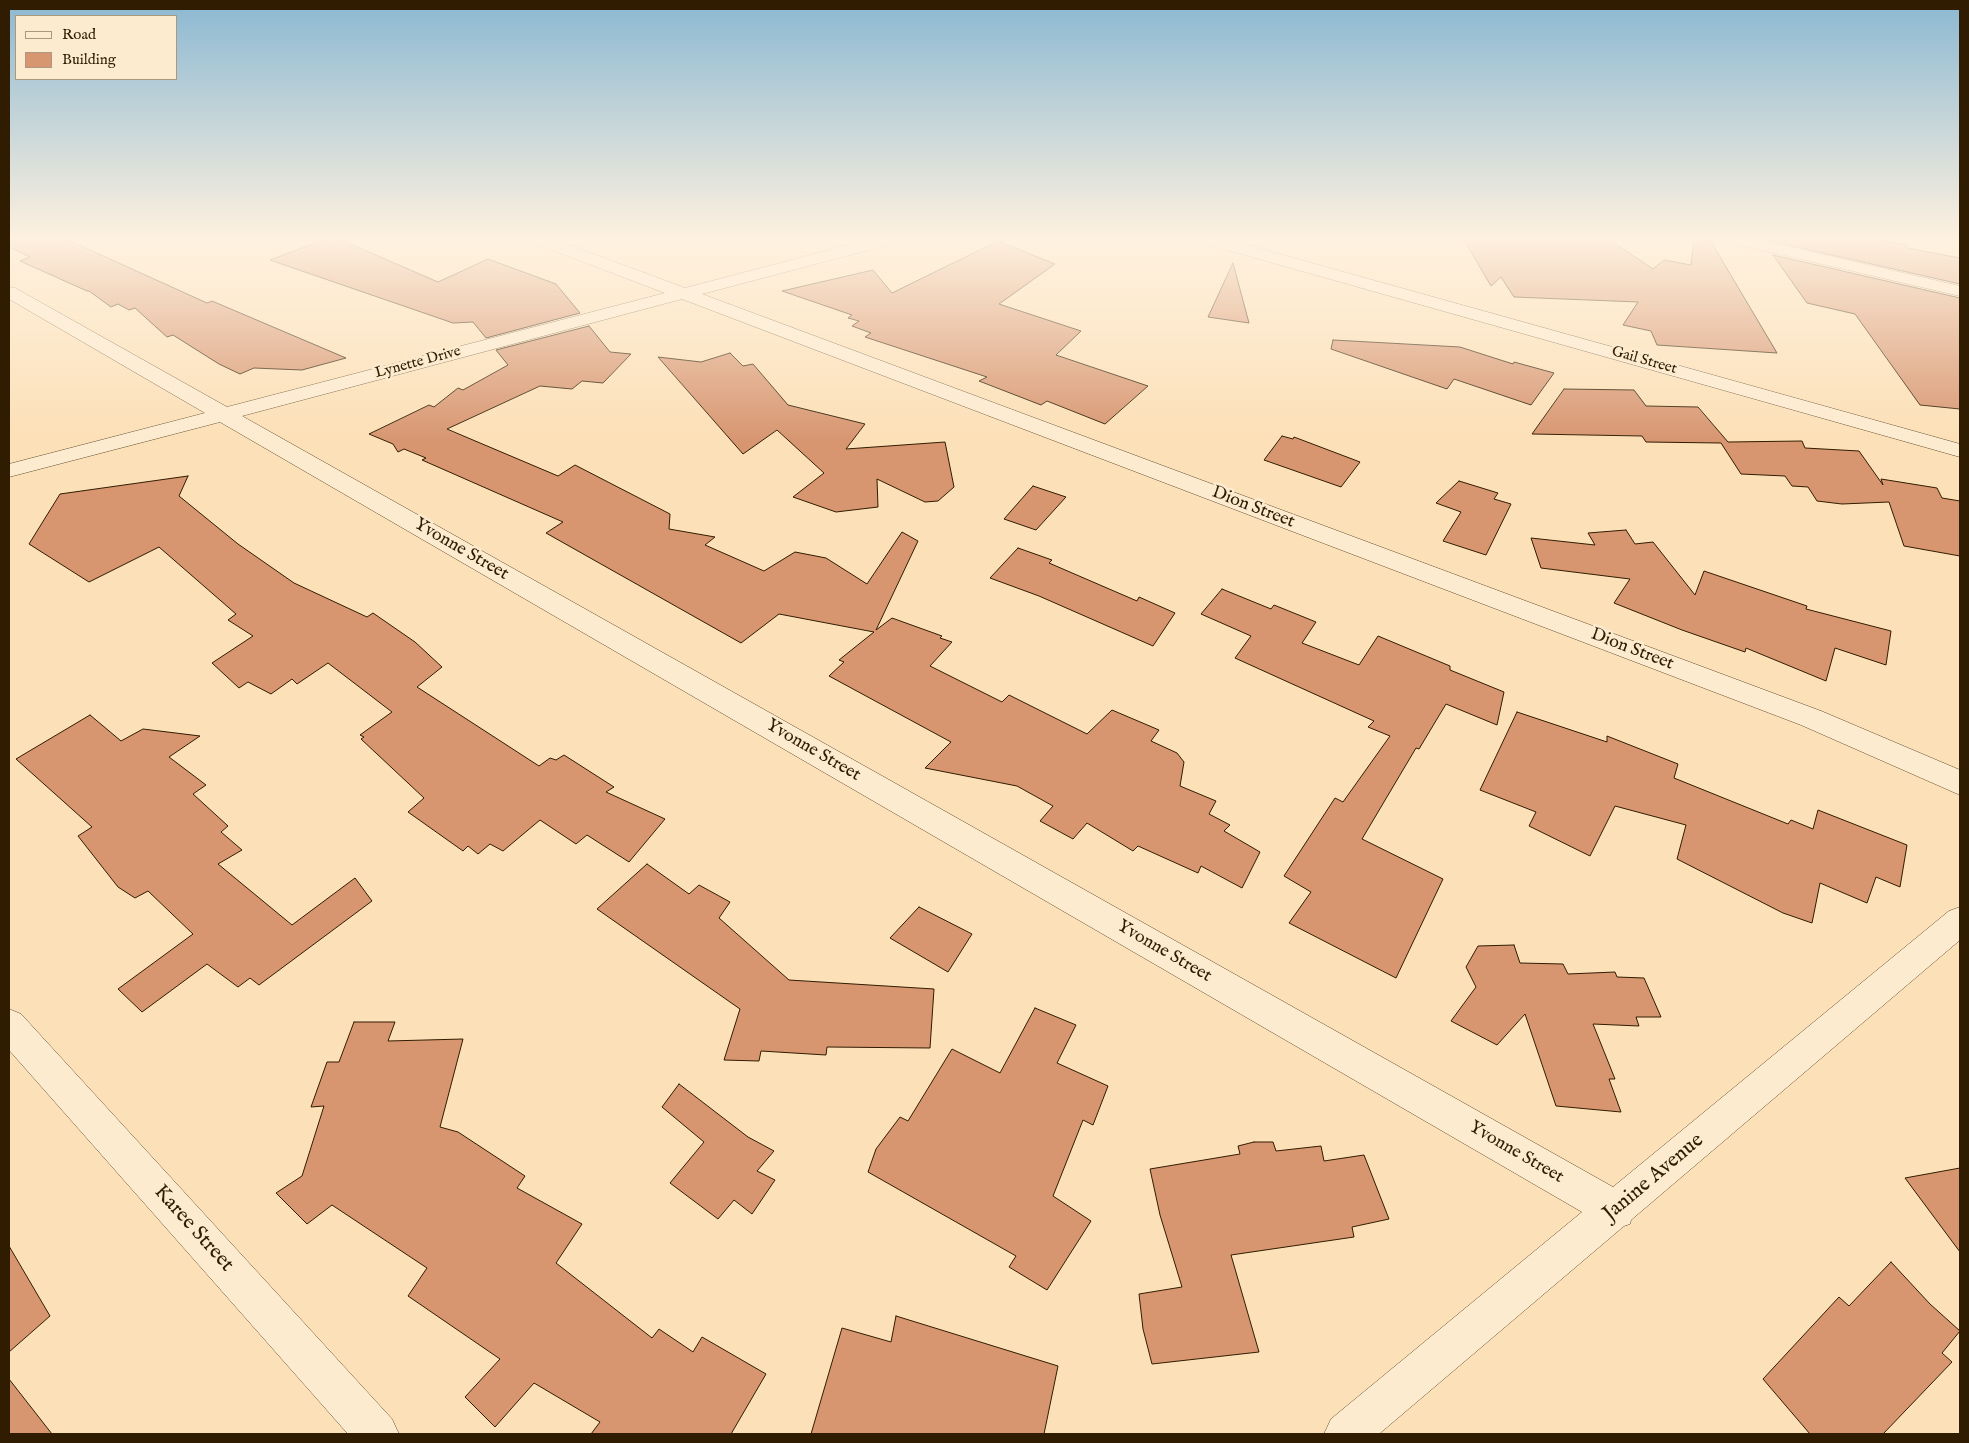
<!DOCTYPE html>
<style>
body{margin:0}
#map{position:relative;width:1969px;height:1443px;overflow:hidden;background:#fce0b7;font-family:"IM FELL English",serif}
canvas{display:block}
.frame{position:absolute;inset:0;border:10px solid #301c00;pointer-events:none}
.legend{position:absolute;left:15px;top:15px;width:162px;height:65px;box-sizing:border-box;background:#fdebd0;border:1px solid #ab987d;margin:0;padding:6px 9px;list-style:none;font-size:15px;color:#301c00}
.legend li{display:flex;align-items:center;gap:10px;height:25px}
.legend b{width:25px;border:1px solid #ab987d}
</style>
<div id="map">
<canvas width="1969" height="1443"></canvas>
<div class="frame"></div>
<ul class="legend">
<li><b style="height:6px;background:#fdebd0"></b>Road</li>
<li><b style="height:14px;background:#d79570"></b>Building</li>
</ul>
</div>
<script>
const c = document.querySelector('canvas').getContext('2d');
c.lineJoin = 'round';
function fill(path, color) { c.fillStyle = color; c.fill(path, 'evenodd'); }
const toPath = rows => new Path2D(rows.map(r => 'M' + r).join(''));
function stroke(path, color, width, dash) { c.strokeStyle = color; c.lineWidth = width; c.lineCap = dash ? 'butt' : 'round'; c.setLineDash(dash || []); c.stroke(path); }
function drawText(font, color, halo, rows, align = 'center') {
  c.font = font + ' "IM FELL English",serif'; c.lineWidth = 5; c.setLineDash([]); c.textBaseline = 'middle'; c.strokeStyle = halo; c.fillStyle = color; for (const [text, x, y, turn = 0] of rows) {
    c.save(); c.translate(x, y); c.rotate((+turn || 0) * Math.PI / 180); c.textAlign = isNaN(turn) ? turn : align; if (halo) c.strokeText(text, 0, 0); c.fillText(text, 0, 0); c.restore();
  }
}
const building = toPath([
 [9,240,68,240,207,303,212,301,346,358,302,370,254,368,240,374,219,364,173,335,167,337,135,308,129,310,118,304,111,307,89,291,87,291,20,261,30,257,9,247,9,240],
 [323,240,341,240,438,282,488,259,556,284,580,313,486,338,473,322,453,323,270,260,323,240],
 [1464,240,1610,240,1653,269,1664,260,1691,265,1694,240,1710,240,1777,353,1657,345,1651,331,1623,325,1638,302,1514,297,1501,277,1491,286,1464,240],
 [1766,240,1879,240,1907,245,1907,248,1960,258,1960,284,1766,240],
 [998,241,1055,264,999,304,1081,331,1056,355,1148,386,1105,424,1047,401,1041,405,979,381,987,377,865,337,871,333,852,326,859,321,848,318,852,315,782,291,873,270,892,293,998,241],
 [1773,255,1960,298,1960,409,1920,405,1855,314,1807,303,1773,255],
 [1233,263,1249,323,1208,317,1233,263],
 [589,326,610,352,631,354,603,383,582,381,572,389,540,386,447,429,558,476,575,465,670,514,669,529,715,537,705,545,764,571,795,552,826,558,867,584,902,532,918,541,876,630,892,618,942,636,940,638,952,642,930,666,1002,702,1009,695,1087,734,1112,710,1159,730,1151,741,1177,753,1184,762,1180,786,1216,801,1209,814,1230,825,1224,831,1260,852,1242,888,1201,866,1198,873,1138,846,1133,851,1087,823,1073,839,1040,821,1053,806,1017,786,925,768,951,742,829,676,844,662,839,660,874,632,779,614,741,643,546,533,563,522,422,460,426,458,404,449,398,452,393,444,369,434,429,405,434,407,458,388,463,390,508,365,496,350,589,326],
 [1333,340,1460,347,1513,364,1514,362,1554,373,1531,405,1454,379,1447,389,1331,349,1333,340],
 [730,353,743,366,753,364,788,405,865,424,846,449,945,442,954,487,938,501,925,502,877,479,878,507,836,512,793,497,824,473,777,430,743,454,658,357,701,362,730,353],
 [1564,389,1634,390,1646,406,1698,407,1728,442,1802,441,1805,448,1859,451,1883,485,1881,479,1937,488,1942,498,1960,501,1960,556,1904,546,1889,502,1842,504,1817,501,1808,487,1792,486,1785,476,1741,474,1721,443,1646,442,1642,436,1532,434,1564,389],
 [1282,436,1293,439,1294,437,1360,462,1341,487,1264,460,1282,436],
 [188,476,179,496,238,544,294,583,367,617,373,613,415,642,442,667,417,687,539,766,550,758,556,760,564,755,614,787,606,792,665,819,629,862,587,835,576,844,540,820,503,851,490,844,478,854,468,846,463,851,408,812,424,798,361,739,364,737,360,735,392,712,328,663,297,684,292,679,271,694,248,682,239,688,212,663,253,636,228,620,236,614,159,547,89,582,29,544,60,494,188,476],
 [1459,481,1498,493,1494,499,1511,504,1486,555,1443,541,1461,512,1436,503,1459,481],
 [1033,486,1066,497,1036,530,1004,519,1033,486],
 [1626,530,1635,544,1653,542,1695,595,1704,571,1807,606,1806,609,1891,631,1886,665,1835,648,1826,681,1746,648,1745,652,1682,630,1614,603,1630,579,1541,568,1531,538,1595,545,1588,533,1626,530],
 [1018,548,1052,560,1049,563,1137,601,1139,597,1175,613,1153,646,1039,596,990,578,1018,548],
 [1222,589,1271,609,1274,605,1316,622,1302,643,1359,665,1378,636,1450,666,1450,670,1504,692,1497,725,1446,704,1419,749,1416,748,1362,839,1443,879,1396,978,1289,923,1311,892,1284,876,1335,798,1343,802,1390,736,1368,727,1374,721,1235,658,1251,636,1201,614,1222,589],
 [1517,712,1607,742,1607,736,1678,764,1674,778,1788,824,1791,820,1813,829,1818,810,1907,845,1900,887,1876,877,1867,903,1820,883,1812,923,1783,913,1677,859,1686,825,1615,806,1590,856,1529,826,1536,812,1480,790,1517,712],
 [90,715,121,741,143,729,200,736,169,757,206,785,193,794,228,826,221,832,242,850,218,864,292,925,355,878,372,901,259,985,250,978,238,987,207,964,142,1012,118,989,193,934,148,891,135,898,118,887,78,836,92,827,16,759,90,715],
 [647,864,689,894,699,885,730,902,719,918,789,980,934,989,930,1048,827,1047,826,1055,761,1051,759,1061,724,1060,740,1009,597,909,647,864],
 [919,907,972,934,948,972,890,938,919,907],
 [1514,945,1520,963,1563,964,1568,974,1615,972,1617,977,1644,978,1661,1017,1636,1017,1639,1026,1593,1024,1615,1079,1609,1079,1621,1112,1556,1106,1525,1014,1497,1045,1451,1021,1476,987,1466,967,1478,946,1514,945],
 [1035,1008,1076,1025,1057,1063,1108,1086,1093,1125,1083,1120,1053,1196,1091,1221,1047,1290,1009,1267,1016,1256,868,1172,876,1149,900,1117,908,1121,952,1049,1000,1073,1035,1008],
 [354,1022,395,1022,388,1041,463,1039,440,1127,458,1132,525,1176,517,1188,582,1224,556,1263,652,1338,659,1329,693,1352,702,1337,766,1374,731,1434,591,1434,600,1422,534,1383,495,1427,465,1397,500,1359,408,1296,427,1268,332,1205,307,1224,276,1193,302,1176,324,1106,311,1107,327,1062,339,1062,354,1022],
 [679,1084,748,1137,774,1151,757,1171,775,1180,752,1214,734,1200,718,1219,670,1183,704,1142,662,1107,679,1084],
 [1254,1142,1273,1142,1276,1151,1321,1146,1324,1161,1364,1155,1389,1219,1352,1227,1354,1237,1231,1255,1259,1352,1152,1364,1143,1329,1139,1294,1182,1287,1160,1215,1150,1169,1240,1154,1238,1146,1254,1142],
 [1960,1168,1960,1252,1905,1178,1960,1168],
 [9,1246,50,1316,9,1352,9,1246],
 [1891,1262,1930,1304,1960,1331,1942,1353,1952,1362,1883,1434,1810,1434,1763,1379,1839,1297,1849,1306,1891,1262],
 [896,1316,1058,1366,1044,1434,811,1434,842,1328,891,1342,896,1316],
 [9,1379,52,1434,9,1434,9,1379]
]);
const street = toPath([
 [534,240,556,240,685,288,868,240,894,240,892,244,702,294,1821,711,1960,770,1960,795,1801,725,682,299,242,416,1613,1187,1949,911,1960,907,1960,940,1631,1220,1630,1224,1624,1226,1379,1434,1324,1434,1331,1419,1582,1212,220,422,9,477,9,464,205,413,9,299,9,287,15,288,227,407,665,293,536,244,534,240],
 [1204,240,1229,240,1960,444,1960,457,1206,244,1204,240],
 [1732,240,1760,240,1960,286,1960,296,1740,245,1734,244,1732,240],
 [9,1009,21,1014,392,1419,399,1434,348,1434,9,1050,9,1009]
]);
const farStreetnames = [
 ["Gail Street",1644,361,16],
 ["Lynette Drive",418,363,-15]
];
const streetNames = [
 ["Dion Street",1253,508,21],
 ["Yvonne Street",461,550,30],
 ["Dion Street",1632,650,21],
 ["Yvonne Street",813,751,30],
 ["Yvonne Street",1164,952,30],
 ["Yvonne Street",1516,1153,30]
];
const nearStreetnames = [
 ["Janine Avenue",1654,1178,-40],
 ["Karee Street",193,1229,48]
];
fill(building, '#d79570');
stroke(building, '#301c00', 1);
stroke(street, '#634d2e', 1);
fill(street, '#fdebd0');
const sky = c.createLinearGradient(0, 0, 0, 442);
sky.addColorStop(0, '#8bb8d2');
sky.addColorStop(0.54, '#fef1df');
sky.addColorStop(1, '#fef1df00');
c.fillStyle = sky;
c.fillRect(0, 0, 1969, 442);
drawText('15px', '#301c00', '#fdebd0', farStreetnames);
drawText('18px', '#301c00', '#fdebd0', streetNames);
drawText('21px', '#301c00', '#fdebd0', nearStreetnames);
</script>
